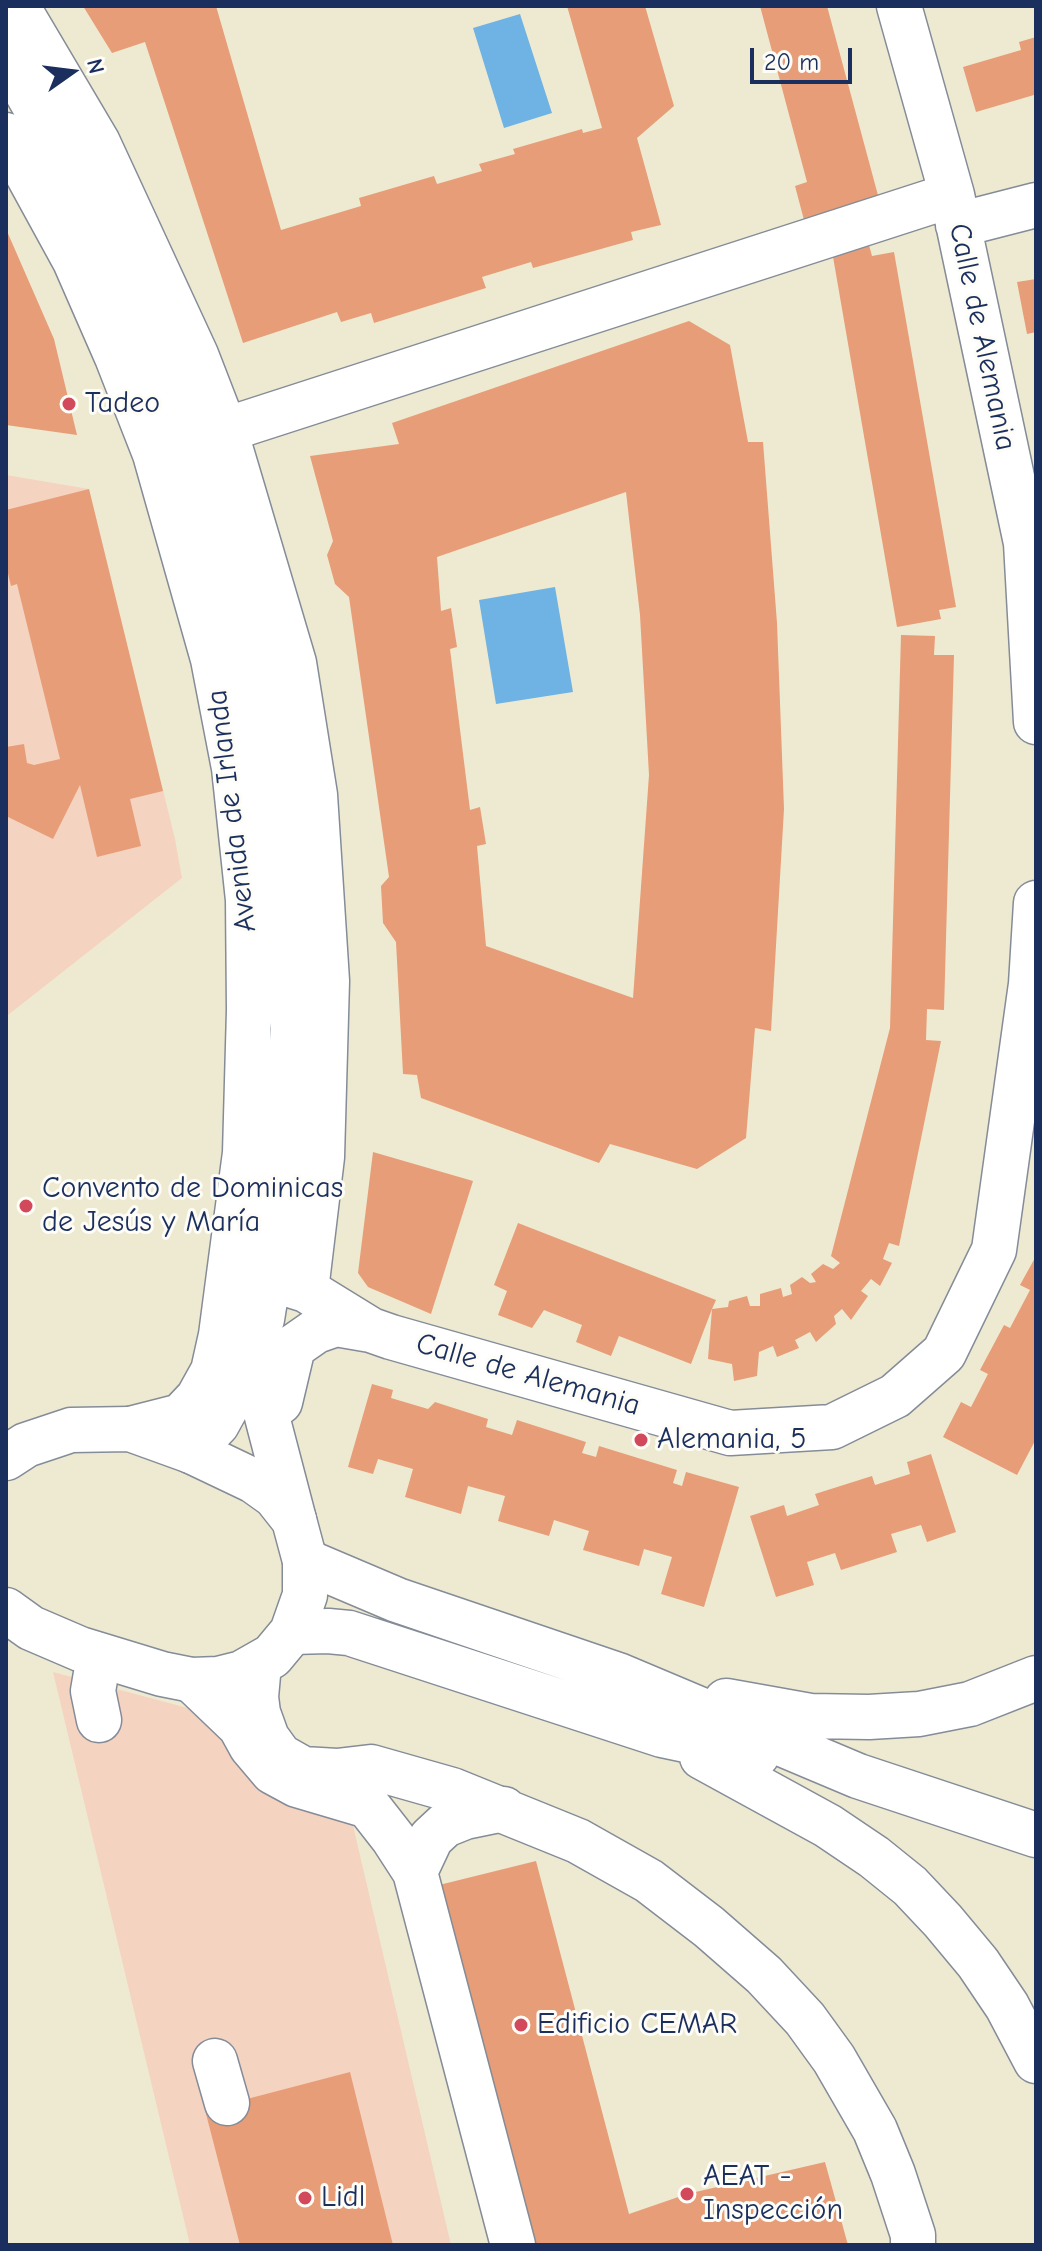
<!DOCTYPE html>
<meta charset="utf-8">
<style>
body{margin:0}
#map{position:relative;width:1042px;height:2251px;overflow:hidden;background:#eeead1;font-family:"Comic Neue",sans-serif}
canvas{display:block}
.frame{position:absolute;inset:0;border:8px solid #1b2f5e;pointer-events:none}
.north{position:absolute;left:32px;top:32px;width:80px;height:80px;-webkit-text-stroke:6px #fdfcf7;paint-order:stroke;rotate:76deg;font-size:22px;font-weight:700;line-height:32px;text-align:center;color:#1b2f5e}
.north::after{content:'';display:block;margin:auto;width:28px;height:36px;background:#1b2f5e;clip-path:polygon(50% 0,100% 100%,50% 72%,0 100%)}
.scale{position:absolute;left:750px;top:48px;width:102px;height:36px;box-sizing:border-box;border:4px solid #1b2f5e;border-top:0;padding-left:10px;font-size:24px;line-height:28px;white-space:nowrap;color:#1b2f5e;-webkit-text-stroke:6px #fdfcf7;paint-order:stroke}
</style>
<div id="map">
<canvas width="1042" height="2251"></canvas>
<div class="frame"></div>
<div class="north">N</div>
<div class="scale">20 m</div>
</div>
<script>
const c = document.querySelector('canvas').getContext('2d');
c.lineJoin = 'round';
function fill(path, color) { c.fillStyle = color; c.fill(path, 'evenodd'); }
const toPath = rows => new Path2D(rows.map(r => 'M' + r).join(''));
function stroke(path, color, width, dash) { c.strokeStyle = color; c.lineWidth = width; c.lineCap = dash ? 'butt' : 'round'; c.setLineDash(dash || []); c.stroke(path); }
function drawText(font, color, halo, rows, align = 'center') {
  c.font = font + ' "Comic Neue",sans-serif'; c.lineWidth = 6; c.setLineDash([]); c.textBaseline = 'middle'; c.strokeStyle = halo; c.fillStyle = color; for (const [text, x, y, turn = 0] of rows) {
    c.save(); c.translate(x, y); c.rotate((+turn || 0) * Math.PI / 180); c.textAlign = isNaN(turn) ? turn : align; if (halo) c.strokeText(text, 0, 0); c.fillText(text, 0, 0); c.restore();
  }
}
const built = toPath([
 [6,475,89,489,175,839,182,878,8,1015,6,1014],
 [53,1672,210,1714,352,1821,451,2245,190,2245]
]);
const water = toPath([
 [520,14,552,113,504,128,473,28],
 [555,587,573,692,496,704,479,600]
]);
const building = toPath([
 [83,6,216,6,281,230,361,206,359,198,434,176,437,184,482,171,479,164,515,154,513,149,582,129,583,133,602,128,567,6,645,6,674,106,637,138,661,225,631,232,633,240,533,268,531,262,482,277,486,288,374,323,371,313,341,322,337,312,243,343,145,42,112,53],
 [760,6,827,6,879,199,804,220,795,186,807,182],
 [1036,37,1036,98,1034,95,976,112,963,67,1021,50,1019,42],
 [6,229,54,339,77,435,6,425],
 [869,245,872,256,894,252,956,607,939,610,941,619,897,627,832,251],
 [1036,279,1036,332,1027,334,1017,282],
 [689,321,730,345,748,442,763,442,777,623,784,809,771,1031,755,1028,746,1138,697,1169,610,1144,599,1163,421,1098,417,1075,403,1074,396,942,383,923,381,886,389,877,349,597,335,584,327,555,333,541,310,456,399,444,392,423],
 [626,492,640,615,649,775,633,998,486,946,477,846,486,844,480,807,470,810,450,649,457,647,451,608,441,611,437,557],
 [89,489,163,791,130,799,141,846,97,857,80,785,53,839,6,816,6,747,24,744,27,763,34,765,60,759,17,584,11,586,6,565,6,510],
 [901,635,935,636,934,655,954,655,944,1010,927,1009,926,1040,941,1041,899,1246,889,1243,883,1259,892,1263,880,1286,871,1279,861,1291,868,1296,851,1320,842,1309,834,1316,836,1324,816,1342,810,1332,795,1340,799,1348,777,1357,773,1346,759,1352,757,1376,734,1381,732,1364,708,1359,712,1309,691,1364,619,1336,611,1356,576,1342,582,1325,544,1310,532,1328,498,1315,507,1291,494,1285,518,1223,716,1300,712,1309,728,1307,729,1301,747,1296,750,1306,760,1306,760,1294,781,1288,783,1297,792,1294,790,1285,802,1277,810,1283,816,1282,811,1274,823,1264,833,1269,840,1263,831,1256,890,1028],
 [373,1152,473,1181,431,1314,368,1287,358,1273],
 [1036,1256,1036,1439,1017,1475,943,1437,961,1402,971,1407,988,1374,980,1370,1004,1325,1010,1328,1030,1290,1020,1285],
 [372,1384,393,1390,391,1398,428,1409,435,1402,488,1419,486,1427,512,1435,517,1420,586,1442,582,1453,596,1457,599,1446,677,1470,673,1483,682,1486,686,1472,739,1487,704,1607,661,1594,672,1557,644,1549,639,1566,583,1550,589,1531,554,1520,549,1536,498,1521,505,1496,468,1486,461,1514,405,1497,413,1469,378,1459,373,1474,348,1467],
 [931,1454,956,1532,927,1542,921,1525,891,1534,897,1552,841,1570,835,1553,807,1562,814,1585,776,1597,750,1516,784,1505,787,1516,819,1505,815,1494,872,1476,875,1485,910,1474,907,1462],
 [536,1861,629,2214,687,2194,825,2162,848,2245,523,2245,427,1888],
 [350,2072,393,2245,240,2245,205,2110]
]);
const minor = toPath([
 [17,6,98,143,196,355,225,430,294,663,315,795,327,981,322,1157,306,1290],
 [899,6,952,195,1026,543,1036,722],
 [6,56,41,117,114,262,189,444,229,571,256,685,276,802,287,915,293,1029,281,1202,262,1319,233,1395,217,1424,191,1451],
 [6,135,75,261,117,357,155,454,213,659,234,768,248,900,249,1010,245,1153,221,1335,213,1371,198,1398,181,1416,130,1429],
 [958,225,1036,205],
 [225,430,952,195],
 [277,1281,306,1290,371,1330,391,1337,730,1433,832,1427,895,1396,944,1353,994,1250,1031,984,1036,903],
 [263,1342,265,1409,294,1520],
 [280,1402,293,1347,316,1331,336,1324,371,1330],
 [99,1656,93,1691,99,1720],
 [259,1664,256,1697,258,1713,267,1738,280,1756,303,1769,337,1771,371,1767,452,1790,578,1841,649,1881,709,1927,764,1975,805,2019,834,2059,875,2130,893,2174,913,2235,913,2245],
 [192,1680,240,1726,251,1746,273,1772,297,1785,368,1806,393,1838,415,1872,513,2245],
 [415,1872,431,1838,445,1825,465,1817,504,1809],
 [215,2061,227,2103]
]);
const major = toPath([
 [6,1458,26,1445,71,1430,130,1429,191,1451,254,1481,275,1496,294,1520,305,1561,305,1595,292,1632,272,1656,242,1673,218,1679,192,1680,162,1674,80,1649,31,1628,6,1610]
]);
const highway = toPath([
 [305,1561,397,1600,618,1675,858,1776,1036,1835],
 [292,1632,328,1631,349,1633,662,1735,757,1755],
 [726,1701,810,1716,869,1717,919,1714,970,1704,1036,1678],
 [702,1757,828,1826,874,1857,910,1886,943,1921,978,1963,1007,2006,1036,2061]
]);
const markers = [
 [69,404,8,"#d1495b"],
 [26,1206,8,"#d1495b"],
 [641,1440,8,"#d1495b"],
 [521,2025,8,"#d1495b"],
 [687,2194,8,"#d1495b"],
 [305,2198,8,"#d1495b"]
];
const streetNames = [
 ["Calle de Alemania",982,337,78],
 ["Avenida de Irlanda",232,811,-97],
 ["Calle de Alemania",528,1375,16]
];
const poiNames = [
 ["Tadeo",85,404],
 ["Convento de Dominicas",42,1189],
 ["de Jesús y María",42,1223],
 ["Alemania, 5",657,1440],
 ["Edificio CEMAR",537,2025],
 ["AEAT -",703,2177],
 ["Inspección",703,2211],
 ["Lidl",321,2198]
];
fill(built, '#f5d3c1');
fill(water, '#6fb2e4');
fill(building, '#e79d77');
stroke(minor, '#848c98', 47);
stroke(major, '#848c98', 47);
stroke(highway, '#848c98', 47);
stroke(minor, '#fff', 44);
stroke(major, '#fff', 44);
stroke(highway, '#fff', 44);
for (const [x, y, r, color] of markers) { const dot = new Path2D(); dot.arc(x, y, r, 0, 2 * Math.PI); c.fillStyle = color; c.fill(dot); stroke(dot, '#fdfcf7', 3); }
drawText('30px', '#1b2f5e', '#fdfcf7', streetNames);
drawText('30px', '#1b2f5e', '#fdfcf7', poiNames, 'left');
</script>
